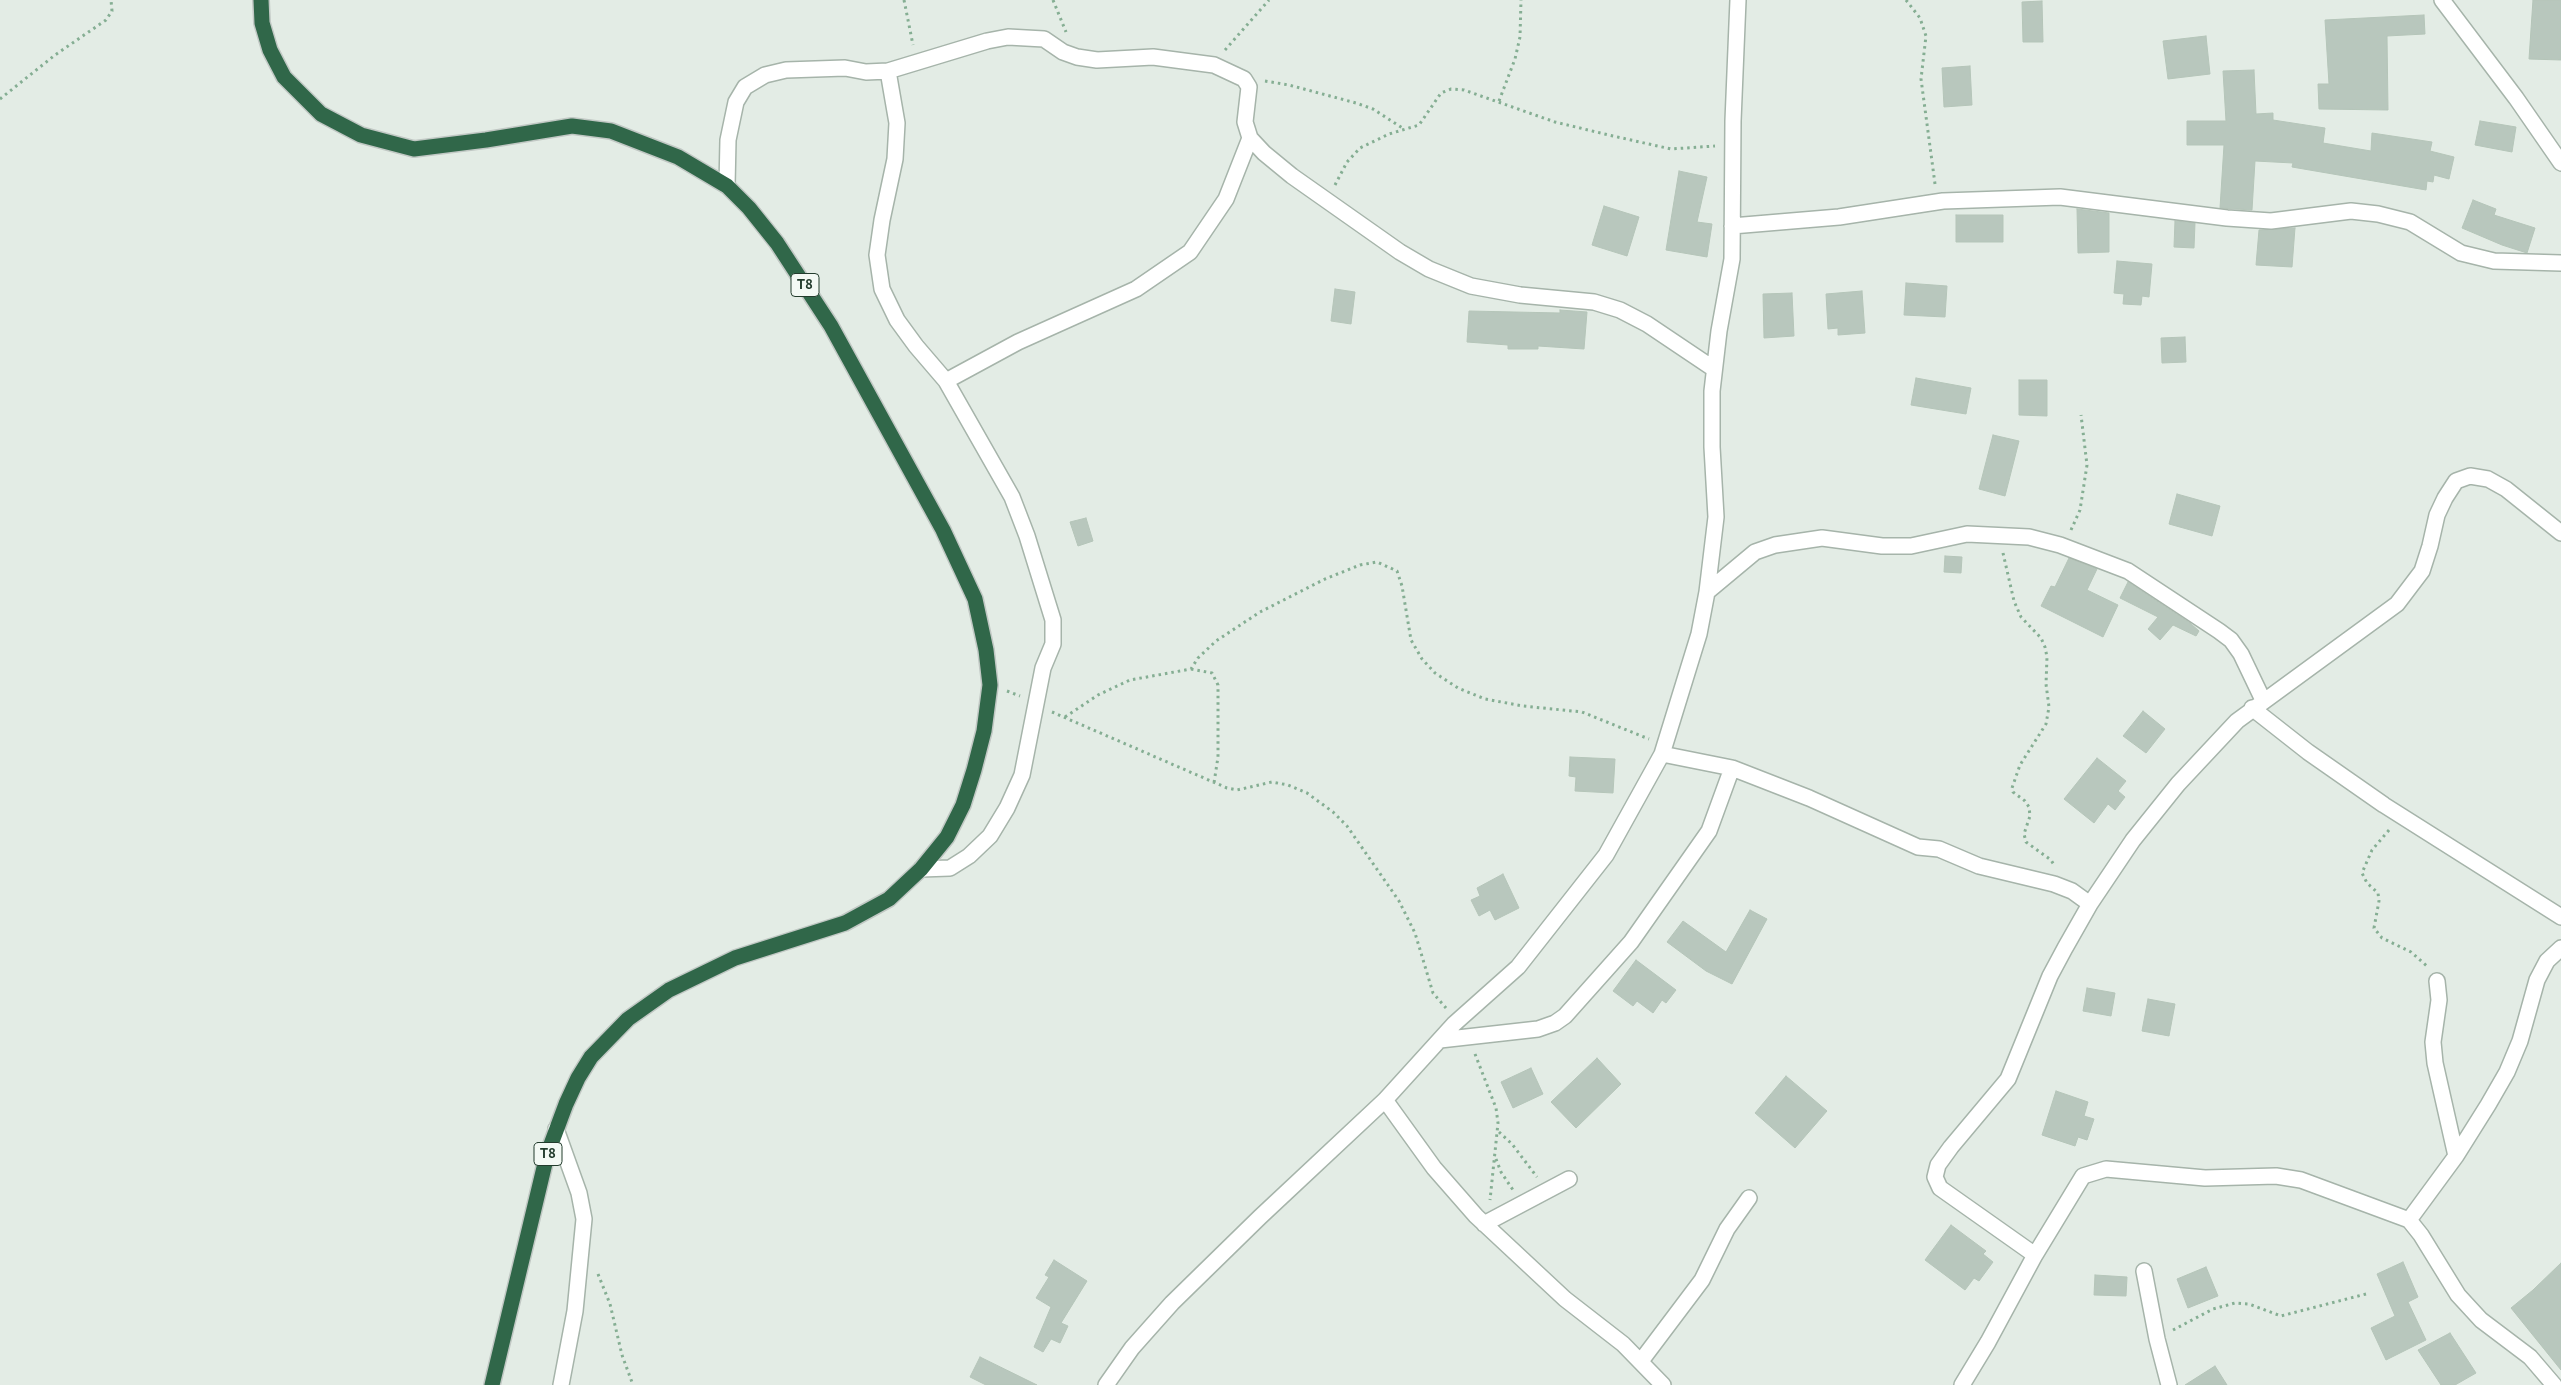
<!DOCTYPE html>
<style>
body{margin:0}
canvas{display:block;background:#e3ece5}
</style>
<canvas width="2561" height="1385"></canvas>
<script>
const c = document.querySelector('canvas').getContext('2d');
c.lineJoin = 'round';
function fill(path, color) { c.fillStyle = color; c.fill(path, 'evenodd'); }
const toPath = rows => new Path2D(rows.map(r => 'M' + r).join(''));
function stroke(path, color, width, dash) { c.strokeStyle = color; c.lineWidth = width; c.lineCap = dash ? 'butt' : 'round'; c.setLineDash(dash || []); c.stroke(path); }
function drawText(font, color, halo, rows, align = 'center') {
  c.font = font + ' "PT Sans",sans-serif'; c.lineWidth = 4.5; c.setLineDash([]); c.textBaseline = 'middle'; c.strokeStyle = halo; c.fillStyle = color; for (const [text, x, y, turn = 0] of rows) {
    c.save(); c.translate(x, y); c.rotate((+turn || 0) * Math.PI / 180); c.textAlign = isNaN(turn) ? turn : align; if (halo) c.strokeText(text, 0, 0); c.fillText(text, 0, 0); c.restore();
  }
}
const building = toPath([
 [2533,0,2561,0,2561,60,2529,59,2533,0],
 [2042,1,2043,42,2023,42,2022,2,2042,1],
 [2424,15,2425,34,2387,36,2388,110,2319,109,2318,84,2329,84,2325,20,2424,15],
 [2206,36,2210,74,2168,79,2163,41,2206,36],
 [1970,66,1972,105,1944,107,1942,68,1970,66],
 [2254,70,2256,114,2273,113,2273,120,2325,128,2323,143,2371,151,2372,133,2432,142,2430,151,2454,157,2449,179,2434,175,2433,182,2427,181,2426,190,2292,167,2293,163,2255,161,2252,210,2220,208,2224,145,2187,145,2187,121,2226,121,2223,71,2254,70],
 [2480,121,2516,127,2512,152,2475,145,2480,121],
 [1679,171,1707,177,1697,222,1712,224,1707,257,1666,250,1679,171],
 [2473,200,2496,209,2494,215,2535,228,2527,253,2502,245,2462,228,2473,200],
 [1604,206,1639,217,1627,256,1592,245,1604,206],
 [2077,209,2109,213,2109,252,2078,253,2077,209],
 [1956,215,2003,215,2003,242,1956,242,1956,215],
 [2175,221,2195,223,2194,248,2174,247,2175,221],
 [2295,228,2292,267,2256,265,2259,230,2295,228],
 [2117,261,2152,264,2149,297,2142,296,2141,305,2123,304,2124,294,2114,293,2117,261],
 [1906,283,1947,286,1945,317,1904,315,1906,283],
 [1335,289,1355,292,1351,324,1331,321,1335,289],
 [1862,291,1865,333,1838,335,1838,328,1828,329,1826,294,1862,291],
 [1792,293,1794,336,1764,338,1763,294,1792,293],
 [1560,310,1587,312,1584,349,1538,346,1538,349,1508,349,1508,345,1467,342,1469,311,1560,313,1560,310],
 [2185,337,2186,362,2162,363,2161,338,2185,337],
 [1916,378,1971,388,1966,414,1911,405,1916,378],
 [2019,380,2047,380,2047,416,2019,415,2019,380],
 [1993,435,2019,441,2005,496,1979,489,1993,435],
 [2177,494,2220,506,2212,536,2169,524,2177,494],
 [1086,518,1093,541,1078,546,1070,522,1086,518],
 [1945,556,1962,557,1961,573,1944,572,1945,556],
 [2069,558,2097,569,2087,590,2118,605,2103,637,2041,606,2051,586,2055,587,2069,558],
 [2128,582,2190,623,2199,631,2196,636,2173,625,2160,640,2148,629,2158,617,2120,598,2128,582],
 [2143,711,2165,729,2146,753,2123,736,2143,711],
 [1570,757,1615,759,1613,793,1575,791,1576,777,1569,776,1570,757],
 [2097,758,2126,781,2118,791,2125,797,2115,810,2108,804,2094,823,2064,799,2097,758],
 [1503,874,1519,908,1495,920,1490,910,1479,916,1471,900,1480,896,1477,888,1503,874],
 [1750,910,1767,919,1732,984,1706,971,1667,942,1683,921,1726,952,1750,910],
 [1636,960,1676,990,1666,1003,1662,1000,1653,1013,1637,1001,1633,1006,1613,991,1636,960],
 [2087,988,2115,993,2111,1016,2083,1011,2087,988],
 [2148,999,2175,1004,2169,1036,2142,1031,2148,999],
 [1597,1058,1621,1084,1576,1128,1551,1102,1597,1058],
 [1531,1068,1543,1094,1513,1108,1501,1082,1531,1068],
 [1786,1076,1827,1111,1795,1148,1755,1113,1786,1076],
 [2056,1091,2088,1102,2084,1116,2094,1119,2087,1140,2078,1137,2075,1146,2042,1135,2056,1091],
 [1951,1225,1986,1251,1983,1254,1993,1262,1979,1281,1974,1278,1965,1290,1925,1260,1951,1225],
 [1054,1260,1087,1281,1061,1323,1068,1326,1060,1343,1051,1339,1043,1352,1034,1347,1051,1307,1036,1298,1049,1277,1045,1275,1054,1260],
 [2403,1262,2418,1297,2408,1302,2426,1340,2386,1360,2371,1328,2395,1316,2377,1274,2403,1262],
 [2561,1263,2561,1370,2511,1308,2533,1290,2561,1263],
 [2206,1267,2218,1296,2188,1308,2177,1279,2206,1267],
 [2095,1275,2127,1277,2126,1296,2094,1295,2095,1275],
 [2450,1333,2476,1373,2455,1385,2441,1385,2418,1350,2450,1333],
 [980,1357,1037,1385,986,1385,970,1377,980,1357],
 [2215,1366,2227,1385,2185,1385,2215,1366]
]);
const path = toPath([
 [904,0,913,45],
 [1053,0,1066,32],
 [1906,0,1920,18,1926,36,1921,79,1935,184],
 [1225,50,1269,0],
 [1265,81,1289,85,1356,103,1373,109,1404,129],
 [0,99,55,55,106,20,112,11,111,0],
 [1499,101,1515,59,1520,37,1521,0],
 [1335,185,1347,162,1360,148,1389,134,1419,125,1441,93,1451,89,1464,90,1555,122,1613,136,1671,149,1715,146],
 [2071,530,2080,510,2087,465,2081,415],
 [2003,553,2014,601,2021,617,2041,638,2045,647,2047,657,2046,684,2049,707,2046,724,2020,765,2012,788,2013,792,2025,801,2029,807,2030,816,2024,834,2026,842,2051,860,2054,865],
 [1191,669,1212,673,1218,685,1218,757,1214,783],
 [1007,691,1020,696],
 [1052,712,1227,788,1237,790,1272,782,1288,785,1307,793,1333,812,1347,826,1399,901,1415,933,1433,993,1446,1008],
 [1065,717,1098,695,1130,680,1191,669,1198,658,1216,641,1260,612,1325,579,1360,565,1377,562,1397,571,1402,586,1411,640,1422,659,1435,673,1458,688,1485,699,1523,706,1582,712,1649,739],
 [2389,830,2372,850,2362,873,2367,883,2378,893,2379,901,2374,928,2382,938,2411,952,2428,967],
 [1475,1054,1496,1108,1498,1123,1490,1200],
 [1499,1132,1512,1144,1537,1177],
 [1496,1159,1501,1172,1513,1190],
 [598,1274,610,1304,622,1355,633,1385],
 [2173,1330,2213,1309,2235,1303,2249,1304,2281,1316,2366,1294]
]);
const street = toPath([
 [2442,0,2516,98,2561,163],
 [888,71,897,123,895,159,882,220,877,255,882,289,897,320,916,346,946,381,1012,497,1027,536,1053,620,1053,644,1043,668,1022,775,1007,808,990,836,969,856,950,868,921,869],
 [727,186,728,140,736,102,745,87,765,75,786,70,845,68,866,72,888,71,987,41,1008,37,1044,39,1063,52,1077,57,1097,60,1153,57,1214,65,1244,79,1249,87,1245,122,1250,138,1264,153,1292,176,1400,252,1429,269,1471,286,1520,295,1594,302,1620,310,1647,324,1714,369],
 [1732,226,1839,217,1943,201,2060,197,2227,218,2271,221,2351,211,2378,214,2410,222,2461,253,2494,261,2561,263],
 [946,381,1018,342,1136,289,1190,252,1226,199,1250,138],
 [1707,592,1755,552,1775,545,1822,538,1882,546,1911,546,1967,534,2029,537,2060,545,2128,571,2219,631,2231,640,2241,654,2263,700],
 [2252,708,2308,752,2384,805,2561,917],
 [1662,754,1732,768,1809,798,1918,847,1939,849,1979,866,2054,884,2072,891,2090,904],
 [2437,981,2439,1000,2433,1042,2435,1063,2456,1156],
 [1440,1040,1538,1029,1555,1023,1565,1016,1631,942,1709,831,1732,768],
 [1385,1100,1434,1168,1476,1216,1565,1299,1623,1344,1663,1385],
 [556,1129,579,1193,584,1219,575,1311,561,1385],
 [2409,1220,2456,1156,2488,1105,2507,1072,2520,1041,2537,980,2547,961,2561,948],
 [1484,1224,1569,1179],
 [2035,1255,1940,1188,1935,1177,1938,1165,1951,1147,2008,1079,2050,976,2065,948,2090,904,2133,840,2178,784,2237,721,2397,604,2422,571,2430,546,2437,515,2445,498,2456,481,2470,476,2488,479,2506,489,2561,533],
 [2144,1271,2157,1339,2169,1385],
 [1641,1361,1702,1280,1727,1229,1749,1198],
 [1106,1385,1132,1348,1172,1303,1260,1217,1385,1100,1454,1024,1518,967,1606,855,1662,754,1699,634,1707,592,1716,517,1712,447,1712,391,1719,331,1732,259,1733,121,1738,0],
 [1962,1385,1988,1342,2035,1255,2083,1176,2106,1169,2205,1178,2276,1176,2301,1180,2409,1220,2421,1235,2458,1295,2481,1320,2530,1357,2554,1385]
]);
const highway = toPath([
 [261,0,262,23,270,50,284,77,321,114,361,135,414,149,486,140,572,126,611,131,678,157,727,186,749,208,777,243,831,326,943,530,975,599,986,650,990,685,984,731,974,770,963,805,947,837,921,869,889,899,845,923,735,958,669,990,628,1019,591,1057,578,1078,566,1104,547,1155,492,1385]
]);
const shields = [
 [805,285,28],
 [548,1154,28]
];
const shieldNames = [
 ["T8",805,285],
 ["T8",548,1154]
];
fill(building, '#b8c7bd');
stroke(building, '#b5c5b9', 1);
stroke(street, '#a6b4aa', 18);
stroke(highway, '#c1c8c4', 18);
stroke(path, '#85ae93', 3, [2.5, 4]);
stroke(street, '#fff', 15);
stroke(highway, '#306749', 15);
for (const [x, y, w] of shields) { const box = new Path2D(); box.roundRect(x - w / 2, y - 11.5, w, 23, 4); c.fillStyle = '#f3f9f4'; c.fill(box); stroke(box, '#233c2d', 1); }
drawText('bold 14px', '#233c2d', null, shieldNames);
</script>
